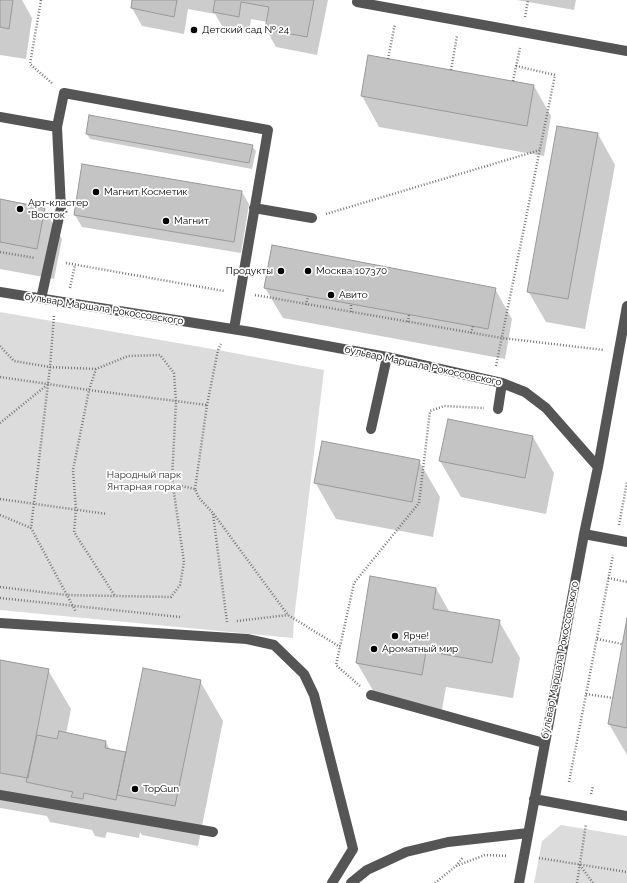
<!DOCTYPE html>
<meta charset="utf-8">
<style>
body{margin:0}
canvas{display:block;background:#fff}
</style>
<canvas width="627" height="883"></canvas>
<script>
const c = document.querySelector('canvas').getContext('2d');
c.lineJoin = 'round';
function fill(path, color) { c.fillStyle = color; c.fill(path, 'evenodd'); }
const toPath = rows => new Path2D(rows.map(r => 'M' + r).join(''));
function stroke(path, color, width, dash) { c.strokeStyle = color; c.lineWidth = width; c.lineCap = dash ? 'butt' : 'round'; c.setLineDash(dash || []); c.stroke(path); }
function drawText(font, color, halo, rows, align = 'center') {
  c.font = font + ' Raleway,sans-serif'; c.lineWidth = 3.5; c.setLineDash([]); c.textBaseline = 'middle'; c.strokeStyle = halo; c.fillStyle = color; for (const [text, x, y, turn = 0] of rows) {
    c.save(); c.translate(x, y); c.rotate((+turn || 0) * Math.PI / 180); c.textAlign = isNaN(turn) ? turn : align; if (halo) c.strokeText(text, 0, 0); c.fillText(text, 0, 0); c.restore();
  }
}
const green = toPath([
 [0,312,218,350,324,370,294,619,293,638,0,610],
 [561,825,627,836,627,883,534,883,542,841]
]);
const shadow = toPath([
 [0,0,22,0,32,18,26,59,0,55],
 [133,0,328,0,317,55,276,47,266,29,267,22,251,19,249,34,224,29,215,14,188,9,184,34,142,26,132,8],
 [517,0,576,0,574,10],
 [369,56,534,86,551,116,544,156,379,127,362,96],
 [558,127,598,134,615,165,585,329,546,322,528,291],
 [87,134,252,146,256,151,252,169,90,139],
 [242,192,249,204,241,253,82,227,75,215],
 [0,200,44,209,62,239,54,279,0,269],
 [265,288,495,289,512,319,505,359,283,318],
 [533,437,554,473,546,514,461,497,440,461],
 [419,461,440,497,433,537,336,519,315,482],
 [436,588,450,613,499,621,520,658,513,698,446,687,442,710,378,699,357,663],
 [627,625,627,755,609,724],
 [0,661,48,670,71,709,66,734,106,742,110,750,127,753,200,681,223,721,198,846,142,835,140,832,139,838,107,832,105,838,95,836,92,830,50,822,47,816,0,808]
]);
const building = toPath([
 [0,0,13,0,9,29,0,27,0,0],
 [132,0,177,0,174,17,131,8,132,0],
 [215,0,314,0,307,37,265,29,269,7,241,2,239,17,213,12,215,0],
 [368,55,534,85,527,126,361,96,368,55],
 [89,115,253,145,249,163,86,134,89,115],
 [557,126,598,133,568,299,527,292,557,126],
 [82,164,242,191,234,242,74,215,82,164],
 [0,199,45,208,37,249,0,242,0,199],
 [272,245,496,288,488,329,264,288,272,245],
 [448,419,533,436,525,478,439,461,448,419],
 [322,441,420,460,412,502,314,483,322,441],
 [370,576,436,588,433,609,500,620,492,663,426,651,422,675,356,663,370,576],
 [627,618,627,728,608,724,627,618],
 [0,660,49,669,28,778,0,773,0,660],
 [143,668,201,680,175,806,117,795,143,668],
 [59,731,106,741,105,748,126,752,116,800,84,793,83,799,71,797,73,792,26,782,37,735,57,739,59,731]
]);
const path = toPath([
 [41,0,30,64,53,84],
 [525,17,528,0],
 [388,59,395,24],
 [451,70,457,36],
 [513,81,520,48],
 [326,214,540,150],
 [0,252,35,258],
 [66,263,224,291],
 [70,288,75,265],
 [255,295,502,338,604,350],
 [306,305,308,296],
 [351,312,351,304],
 [54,316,50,367,31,528,76,612],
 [408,322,409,315],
 [471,333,473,326],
 [0,346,14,361,50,367,96,369],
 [496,366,555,75,516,66],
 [0,377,89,390,207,405],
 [0,423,47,385],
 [173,484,195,489,199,498,213,513,288,615,340,647],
 [195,489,207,405,218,350,221,344],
 [0,499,107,514],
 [213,514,227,622],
 [0,515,31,528],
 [619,525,627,482],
 [608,578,627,582],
 [0,587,66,595,115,596,171,597,180,585,184,562,172,479,176,402,174,373,160,355,128,356,96,369,89,390,73,470,76,510,74,532,115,596],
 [0,598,180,617],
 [237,621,288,615],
 [597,639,622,644],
 [360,686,336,665,354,583,419,503,430,411,444,406,484,408],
 [586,694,613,698],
 [569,782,613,555],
 [591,794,593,786],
 [539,858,627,872],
 [580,865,593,883],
 [456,866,485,855,508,856],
 [435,883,456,866,463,857],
 [577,883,586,824]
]);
const minor = toPath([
 [357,2,627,51],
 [0,117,57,127,64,93,268,130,234,329],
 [254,208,312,218],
 [0,292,251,332,387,357,502,383,525,392,546,408,598,467,584,534,519,883],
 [41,299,61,208,57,127],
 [498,409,502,383],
 [371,429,387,357],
 [598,467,627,306],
 [584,534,627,542],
 [0,623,247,639,274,645,304,674,314,695,353,849,332,883],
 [371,695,544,743],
 [0,795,213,832],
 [534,799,627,816],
 [351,883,367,870,406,852,448,842,528,833]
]);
const markers = [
 [194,30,4,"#000"],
 [96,192,4,"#000"],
 [20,209,4,"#000"],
 [166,221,4,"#000"],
 [281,271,4,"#000"],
 [308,271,4,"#000"],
 [331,295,4,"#000"],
 [395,636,4,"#000"],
 [374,649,4,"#000"],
 [135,789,4,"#000"]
];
const poiNames = [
 ["Детский сад № 24",202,30],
 ["Магнит Косметик",104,192],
 ["Арт-кластер",28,203],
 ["\"Восток\"",28,215],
 ["Магнит",174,221],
 ["Продукты",273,271,"right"],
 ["Москва 107370",316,271],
 ["Авито",339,295],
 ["Ярче!",403,636],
 ["Ароматный мир",382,649],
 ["TopGun",143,789]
];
const streetNames = [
 ["бульвар Маршала Рокоссовского",104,309,9],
 ["бульвар Маршала Рокоссовского",423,366,12],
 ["бульвар Маршала Рокоссовского",560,660,-79]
];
const parkNames = [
 ["Народный парк",144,475],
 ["Янтарная горка",144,487]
];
fill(green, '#dcdcdc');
fill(shadow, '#0003');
fill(building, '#c4c4c4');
stroke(building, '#999', 1);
stroke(path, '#777', 2.5, [1, 2]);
stroke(minor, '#555', 10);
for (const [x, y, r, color] of markers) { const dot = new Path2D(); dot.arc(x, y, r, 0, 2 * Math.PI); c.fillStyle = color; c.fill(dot); stroke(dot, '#fff', 1.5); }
drawText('10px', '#000', '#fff', poiNames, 'left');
drawText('10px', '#000', '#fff', streetNames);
drawText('10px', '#333', '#fff', parkNames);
</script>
